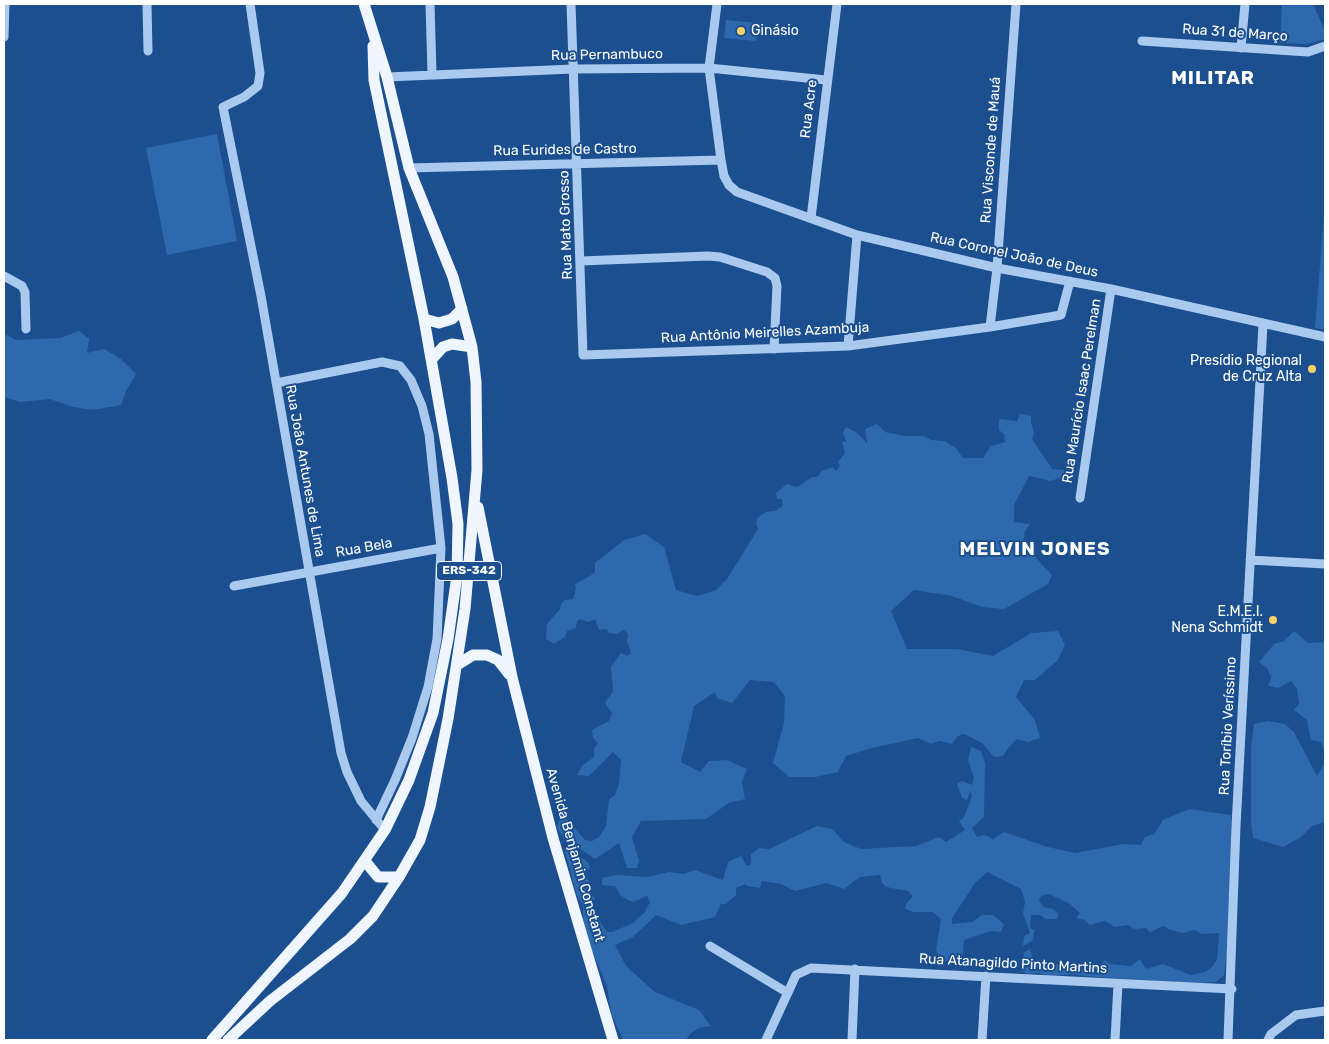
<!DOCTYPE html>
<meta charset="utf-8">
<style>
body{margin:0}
#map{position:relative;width:1329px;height:1044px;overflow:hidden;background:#1b4f8f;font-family:Rubik,sans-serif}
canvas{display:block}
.frame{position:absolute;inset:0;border:5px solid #fff;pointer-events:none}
</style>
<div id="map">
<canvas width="1329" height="1044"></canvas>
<div class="frame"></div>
</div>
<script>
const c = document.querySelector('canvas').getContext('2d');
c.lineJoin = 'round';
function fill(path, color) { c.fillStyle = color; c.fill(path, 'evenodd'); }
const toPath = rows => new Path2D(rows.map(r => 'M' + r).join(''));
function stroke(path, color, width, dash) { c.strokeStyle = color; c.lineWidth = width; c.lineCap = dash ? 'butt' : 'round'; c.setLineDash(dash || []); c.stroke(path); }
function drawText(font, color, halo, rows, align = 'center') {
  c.font = font + ' Rubik,sans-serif'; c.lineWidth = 4; c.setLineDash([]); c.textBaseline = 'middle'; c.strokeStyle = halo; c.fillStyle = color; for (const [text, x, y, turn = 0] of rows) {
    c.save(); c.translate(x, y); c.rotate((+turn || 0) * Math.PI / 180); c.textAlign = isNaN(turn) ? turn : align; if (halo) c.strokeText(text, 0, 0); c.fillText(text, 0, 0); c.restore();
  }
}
const green = toPath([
 [1282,4,1313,4,1325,31,1325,39,1306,44,1280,43],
 [726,20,758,23,756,41,724,38],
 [217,134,237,241,167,255,146,148],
 [1325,203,1325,330,1315,328],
 [79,331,89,339,87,353,104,349,121,359,136,374,126,391,121,405,93,410,73,407,50,399,20,402,4,397,4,334,16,340,60,338],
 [1020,414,1031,416,1031,422,1034,433,1032,439,1052,469,1065,470,1067,475,1051,481,1029,476,1014,505,1014,522,1030,524,1025,531,1023,544,1052,575,1048,584,1004,609,982,607,952,596,914,590,891,611,907,649,957,649,993,656,1031,633,1058,631,1065,645,1058,660,1035,680,1024,680,1016,697,1035,720,1040,738,1028,742,1017,739,1009,747,1003,756,994,757,982,743,964,734,958,736,952,744,940,741,931,744,918,738,872,748,846,756,838,772,815,777,789,777,773,763,784,723,785,696,774,682,750,680,732,703,717,698,715,692,694,706,681,762,700,772,709,761,727,760,747,769,742,782,745,799,729,803,706,819,641,821,632,837,639,861,637,868,627,868,619,843,595,859,564,838,557,828,560,819,566,818,585,840,592,841,599,837,606,826,609,799,615,795,619,784,621,760,613,752,589,776,577,775,583,765,594,757,594,749,598,743,593,738,592,730,609,721,612,713,605,703,613,691,611,667,621,653,627,656,631,653,627,642,628,634,624,630,616,634,609,633,606,629,599,630,595,619,589,622,580,619,577,621,576,628,567,631,565,637,554,644,546,639,547,624,560,609,561,604,565,600,573,599,576,589,575,584,595,573,595,563,624,540,645,534,664,547,676,590,697,596,716,590,727,579,758,529,756,523,758,517,766,512,775,511,783,506,782,499,777,499,776,493,787,484,797,487,812,477,817,477,822,471,833,467,836,471,840,466,838,462,845,453,842,442,846,441,843,432,846,427,856,432,867,443,865,429,877,424,885,432,905,436,924,436,931,440,944,441,956,448,963,458,983,458,991,446,1005,442,1004,434,999,430,999,419,1017,421],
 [1294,631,1308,643,1325,642,1325,753,1321,742,1311,740,1307,720,1294,710,1299,704,1297,689,1291,681,1278,688,1268,686,1271,677,1267,668,1259,662,1274,644,1284,641],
 [1268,721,1285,724,1294,732,1317,776,1325,763,1325,822,1312,826,1301,837,1283,847,1253,838,1251,823,1251,748,1254,724],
 [971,747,981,751,985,763,984,817,972,828,977,837,985,835,993,839,1004,832,1048,847,1075,853,1124,844,1141,845,1145,837,1154,834,1163,820,1189,809,1231,815,1231,925,1224,975,1216,982,1195,983,1083,976,1074,974,1047,976,1038,973,1028,974,1022,971,1026,960,1023,953,1030,949,1032,957,1036,963,1078,965,1090,963,1100,965,1105,960,1110,964,1131,966,1140,959,1146,969,1163,964,1191,975,1205,972,1213,966,1217,959,1219,933,1202,934,1194,930,1183,933,1170,930,1164,926,1150,932,1146,928,1134,929,1128,925,1115,927,1105,921,1090,925,1085,920,1076,918,1080,913,1070,904,1049,894,1041,896,1039,901,1043,907,1053,909,1059,914,1057,919,1046,919,1040,915,1031,915,1030,928,1035,930,1032,941,1023,946,1024,936,1030,933,1023,913,1025,902,1021,889,987,872,975,883,952,918,952,924,972,922,982,915,993,915,1004,924,1001,932,991,931,964,940,963,954,960,961,941,961,936,950,941,919,933,912,913,912,905,909,906,904,913,896,908,891,886,887,882,883,880,875,860,877,844,889,826,883,795,891,781,884,762,881,760,888,747,886,746,884,736,888,736,895,726,904,721,904,715,917,681,925,656,915,633,937,615,945,626,966,655,992,699,1010,711,1026,699,1028,690,1034,686,1040,623,1040,611,1013,607,986,589,944,583,921,583,906,576,893,564,847,569,848,572,852,588,862,590,867,585,875,589,881,591,895,595,898,590,907,607,932,612,932,633,923,645,912,650,902,647,896,633,902,628,900,620,895,615,886,602,885,602,878,616,875,647,877,669,872,683,874,695,870,723,880,728,862,741,856,747,866,751,864,751,854,759,848,769,849,817,826,832,829,844,842,861,849,916,846,939,837,946,842,965,830,959,821,964,817,972,796,970,791,967,800,962,798,957,784,962,781,972,785,974,778,968,760]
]);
const minor = toPath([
 [147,4,148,51],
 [250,4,260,73,258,86,244,97,223,107,261,296,341,753,347,772,361,801,385,830],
 [430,4,432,73],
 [571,4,583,355,848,346,990,327,1061,315,1070,281],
 [717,4,709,68,721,160,724,176,729,185,737,192,857,235,997,268,1111,289,1325,337],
 [4,37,5,4],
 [1142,41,1308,52,1325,46],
 [1241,48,1245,4],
 [387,77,573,69,709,68,826,80],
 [409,168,721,160],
 [811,218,837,4],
 [581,261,708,256,720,257,767,272,775,278,777,286,774,349],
 [4,276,22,286,25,292,26,329],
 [990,327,997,268,1016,4],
 [848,346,857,235],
 [276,383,382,362,400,366,411,380,422,406,429,434,441,548,437,639,428,687,412,738,395,780,376,820],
 [1080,498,1111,289],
 [1250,560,1325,564],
 [234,586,441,548],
 [710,946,788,993],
 [766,1040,796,975,811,968,1232,989],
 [852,1040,855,969],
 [982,1040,986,976],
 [1115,1040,1118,984],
 [1228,1040,1236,826,1263,324],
 [1268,1040,1271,1034,1296,1015,1325,1011]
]);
const major = toPath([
 [424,319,439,323,452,319,462,309],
 [432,359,443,347,452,344,472,347],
 [478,507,512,677,553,838,613,1040],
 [457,665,473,655,487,655,498,660,509,674],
 [365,861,378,877,399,877],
 [212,1040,342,893,385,830,409,780,433,713,448,639,457,575,458,524,452,478,424,319,374,80,373,46],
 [228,1040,270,1001,350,939,373,916,399,877,420,840,430,807,448,719,465,609,477,470,476,382,472,347,453,277,409,168,387,77,364,4]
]);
const markers = [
 [741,31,5,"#ffd166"],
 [1312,369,5,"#ffd166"],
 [1273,620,5,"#ffd166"]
];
const shields = [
 [469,571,65]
];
const shieldNames = [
 ["ERS-342",469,571]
];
const poiNames = [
 ["Ginásio",751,31,"left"],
 ["Presídio Regional",1302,361],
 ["de Cruz Alta",1302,377],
 ["E.M.E.I.",1263,612],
 ["Nena Schmidt",1263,628]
];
const streetNames = [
 ["Rua 31 de Março",1235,33,4],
 ["Rua Pernambuco",607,55,-1],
 ["Rua Acre",809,109,-83],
 ["Rua Eurides de Castro",565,150,-1],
 ["Rua Visconde de Mauá",991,150,-86],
 ["Rua Mato Grosso",566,225,-92],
 ["Rua Coronel João de Deus",1014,255,12],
 ["Rua Antônio Meirelles Azambuja",765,333,-3],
 ["Rua Maurício Isaac Perelman",1082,391,-81],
 ["Rua João Antunes de Lima",305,471,80],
 ["Rua Bela",364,548,-10],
 ["Rua Toríbio Veríssimo",1228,726,-87],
 ["Avenida Benjamin Constant",575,855,74],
 ["Rua Atanagildo Pinto Martins",1013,964,3]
];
const districtNames = [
 ["MILITAR",1213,79],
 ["MELVIN JONES",1035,550]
];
fill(green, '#2e69ad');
stroke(minor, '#a9c9ee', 9);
stroke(major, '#f0f6ff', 11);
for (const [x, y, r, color] of markers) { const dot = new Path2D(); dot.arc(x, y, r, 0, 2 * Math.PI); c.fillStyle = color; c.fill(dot); stroke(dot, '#1b4f8f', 2); }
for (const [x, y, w] of shields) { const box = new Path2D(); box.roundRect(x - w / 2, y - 9.5, w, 19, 4); c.fillStyle = '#1b4f8f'; c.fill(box); stroke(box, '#fff', 1); }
drawText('bold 12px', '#fff', null, shieldNames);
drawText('14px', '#fff', '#1b4f8f', poiNames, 'right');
drawText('14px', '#fff', '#1b4f8f', streetNames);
c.letterSpacing = '1px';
drawText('bold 19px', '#fff', '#1b4f8f', districtNames);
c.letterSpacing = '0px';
</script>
